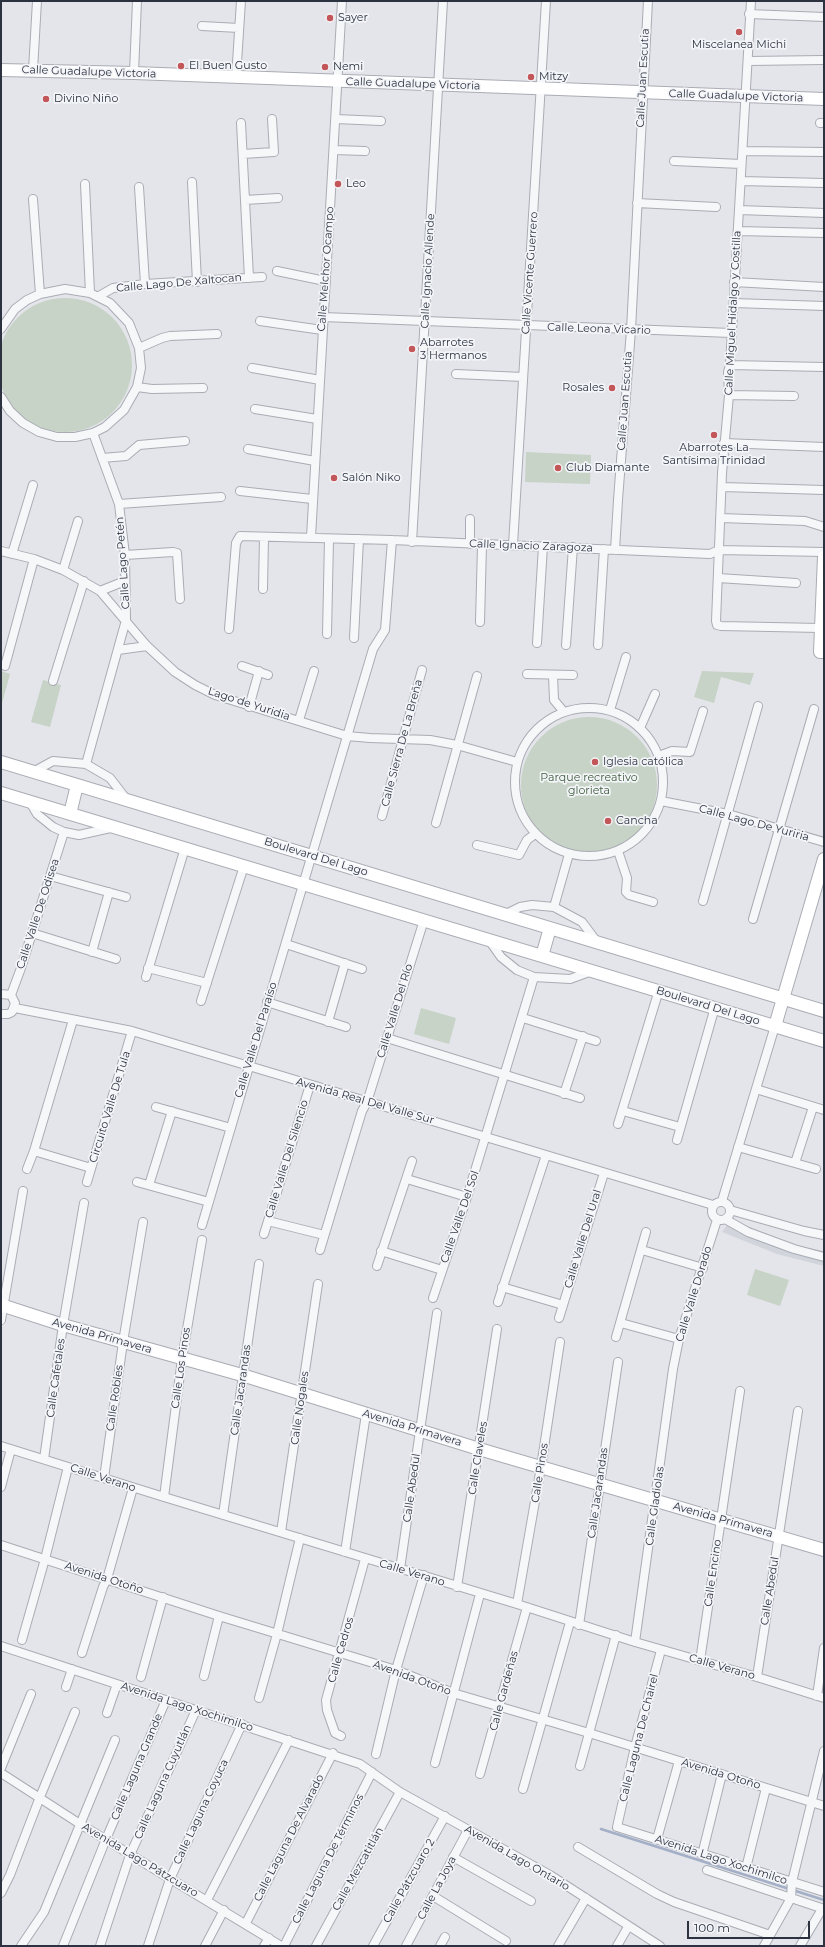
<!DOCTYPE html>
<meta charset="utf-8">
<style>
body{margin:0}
#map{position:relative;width:825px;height:1947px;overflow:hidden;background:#e4e5ea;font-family:Montserrat,sans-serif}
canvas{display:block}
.frame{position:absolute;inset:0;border:2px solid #2d3241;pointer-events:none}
.scale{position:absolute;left:687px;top:1921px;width:123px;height:18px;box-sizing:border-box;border:2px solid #2d3241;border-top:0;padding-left:5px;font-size:12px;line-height:14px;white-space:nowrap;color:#2d3241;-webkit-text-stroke:3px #f3f5f8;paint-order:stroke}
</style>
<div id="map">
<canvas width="825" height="1947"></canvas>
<div class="frame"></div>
<div class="scale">100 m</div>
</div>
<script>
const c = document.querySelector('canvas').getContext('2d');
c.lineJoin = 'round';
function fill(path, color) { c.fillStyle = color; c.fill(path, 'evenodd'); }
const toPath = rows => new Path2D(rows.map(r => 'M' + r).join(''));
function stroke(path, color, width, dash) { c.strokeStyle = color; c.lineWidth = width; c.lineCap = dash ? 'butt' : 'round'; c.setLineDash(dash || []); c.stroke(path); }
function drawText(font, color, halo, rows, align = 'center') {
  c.font = font + ' Montserrat,sans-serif'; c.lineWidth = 3.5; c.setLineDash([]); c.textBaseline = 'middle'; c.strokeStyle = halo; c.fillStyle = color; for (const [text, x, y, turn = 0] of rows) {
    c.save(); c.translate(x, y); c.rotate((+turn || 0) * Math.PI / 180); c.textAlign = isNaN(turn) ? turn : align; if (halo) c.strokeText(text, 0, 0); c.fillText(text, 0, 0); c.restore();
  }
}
const built = toPath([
 [731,1219,793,1245,824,1251,824,1266,777,1254,722,1232]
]);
const green = toPath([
 '-2 365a67 67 0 1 1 134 0a67 67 0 1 1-134 0Z',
 [526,452,591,455,590,484,525,482],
 [1,671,10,674,1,707],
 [702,671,754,673,750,685,721,677,714,703,694,697],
 [43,680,61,685,50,727,31,722],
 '521 785a68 68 0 1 1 136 0a68 68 0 1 1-136 0Z',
 [421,1008,456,1018,449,1044,414,1034],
 [755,1269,789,1280,780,1306,747,1295]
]);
const stream = toPath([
 [601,1829,824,1900]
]);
const street = toPath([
 [751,1,730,365,728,372,729,395,722,473,716,621,717,625,721,626,820,628],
 [749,14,824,17],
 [202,26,239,28],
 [748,61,824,60],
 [33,70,37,1],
 [134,73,137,1],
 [236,78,241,1],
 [336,119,381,121],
 [241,123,249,278],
 [820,123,824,123],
 [334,150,365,151],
 [743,151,824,152],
 [243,154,274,152,272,119],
 [674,161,741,164],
 [741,181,824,183],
 [192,182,197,282],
 [85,184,90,293],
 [139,187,145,284],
 [33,199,40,294],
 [245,200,278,198],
 [637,203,716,207],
 [739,210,824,213],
 [738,231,824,233],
 [277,271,325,281],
 [734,282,824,287],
 [99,296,113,288,145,284,262,277],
 [734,303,824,306],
 [323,317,731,333],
 [260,321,322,330],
 [1,329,15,309,27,300,40,294,65,289,90,293,110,303,129,323,139,348,141,368,137,387,124,410,105,427,93,433,75,437,57,437,39,432,23,423,10,411,1,397],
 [139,348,162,338,170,336,217,334],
 [730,365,824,367],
 [252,368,320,380],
 [456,374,523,377],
 [137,387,152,389,203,388],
 [729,395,794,396],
 [255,409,317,419],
 [724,443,824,447],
 [248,449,315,461],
 [102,458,126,456,139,445,185,441],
 [723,487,824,490],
 [240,491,312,499],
 [119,504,221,497],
 [721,518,805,521,824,527],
 [311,537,342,1],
 [412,542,443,1],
 [470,544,470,519],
 [513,545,546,1],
 [615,550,618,500,631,330,648,1],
 [1,551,34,559,63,570,100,591,147,646,175,672,195,685,215,695,347,736,370,738,430,740,457,745,517,762],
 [12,554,33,485],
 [125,555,173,552,177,553,180,599],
 [63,570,78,521],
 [718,578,796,583],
 [263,589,264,537],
 [100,591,125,581],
 [480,622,482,545],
 [229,629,236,543,240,536,392,540,710,554,719,550,824,552],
 [327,634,329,539],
 [354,638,359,539],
 [537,643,543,546],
 [566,645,573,547],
 [598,645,604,549],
 [118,650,147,646],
 [5,666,34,559],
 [242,666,268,675],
 [527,674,573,675],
 [553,675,554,700,564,712],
 [53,681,84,581],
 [249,707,259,671],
 '515 782a74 74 0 1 1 148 0a74 74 0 1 1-148 0Z',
 [610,710,626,657],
 [299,720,314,671],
 [640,728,655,694],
 [659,756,672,751,690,752,703,711],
 [86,764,126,620,125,555,119,504,93,433],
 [33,772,53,761,86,764,110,778,127,800],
 [661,801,728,814,824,842],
 [30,802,37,814,53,827,64,832,79,835,115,827],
 [382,816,422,670],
 [436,823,477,676],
 [477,845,519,855,527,840,535,834],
 [618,851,627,878,626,892,629,895,653,902],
 [50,876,126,897],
 [703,901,758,706],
 [554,907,569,854],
 [504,915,520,907,532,905,554,907,582,922,597,942],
 [753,919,814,709],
 [32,933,116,959],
 [489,940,501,957,517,970,534,977,570,979,592,971],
 [286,944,362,969],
 [92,952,109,892],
 [148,968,207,983],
 [146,977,185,848],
 [1,994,11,995,15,1003,12,1012,8,1014,1,1014],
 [11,995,21,968,64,832],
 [201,1001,244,866],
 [267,1002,346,1027],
 [15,1008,132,1031,713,1205],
 [523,1018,596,1041],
 [328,1022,345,963],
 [387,1038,580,1098],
 [756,1089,824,1110],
 [564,1094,583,1036],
 [156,1107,231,1128],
 [623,1111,680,1127],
 [618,1124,659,990],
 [677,1140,715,1007],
 [738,1147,816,1169],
 [34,1151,91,1168],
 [795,1163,813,1107],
 [27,1169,34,1151,73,1020],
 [407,1179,467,1197],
 [87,1182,132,1031],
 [137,1182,209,1202],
 [149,1185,172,1111],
 [722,1201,775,1026],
 '712 1211a9 9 0 1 1 18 0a9 9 0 1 1-18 0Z',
 [730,1210,804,1231,824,1235],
 [725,1219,748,1232,794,1249,824,1257],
 [268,1221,324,1235],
 [202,1225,373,649,385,630,392,540],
 [264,1234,310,1085],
 [320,1250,362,1111,367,1102,424,920],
 [642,1250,703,1268],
 [381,1251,442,1270],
 [377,1266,412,1161],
 [502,1287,563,1305],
 [433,1298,467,1197,534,977],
 [498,1302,546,1155],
 [559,1318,604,1173],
 [1,1320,23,1191],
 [621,1323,679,1339],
 [616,1337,646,1232],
 [1,1446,164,1497,517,1604,635,1642,757,1677,824,1698],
 [44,1459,63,1325,84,1203],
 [104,1478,123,1342,143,1222],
 [1,1487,11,1449],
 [164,1497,182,1359,202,1240],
 [223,1515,259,1264],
 [281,1532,318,1284],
 [1,1545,219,1616,396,1670,453,1693,589,1733,824,1806],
 [345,1552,366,1414],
 [400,1569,437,1313],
 [457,1587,497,1329],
 [517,1604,541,1467,560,1342],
 [579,1625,618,1362],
 [22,1640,45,1559,68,1467],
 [635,1642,673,1369,679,1339,717,1220],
 [1,1646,360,1764,400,1792,550,1875,660,1946],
 [661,1650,635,1747,617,1827,824,1892],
 [82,1653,103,1587,107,1579,133,1488],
 [700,1661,740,1391],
 [204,1676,219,1616],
 [141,1677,163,1597],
 [757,1677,798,1411],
 [66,1687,72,1669],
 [817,1696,824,1648],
 [259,1698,277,1634,300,1538],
 [107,1713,117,1684],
 [341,1736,335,1733,327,1710,326,1700,365,1559],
 [376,1754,396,1670,424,1575],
 [435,1763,480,1594],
 [580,1766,616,1635],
 [1,1768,31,1694],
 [1,1773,80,1824,281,1946],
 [480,1774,527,1607],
 [523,1789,570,1622],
 [657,1839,679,1761],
 [578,1847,657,1894,674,1902,770,1935],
 [702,1855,722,1774],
 [453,1857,531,1901],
 [746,1868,766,1788],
 [707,1870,824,1909],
 [1,1893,10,1875,40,1797,75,1712],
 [433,1896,506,1941],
 [207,1900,289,1740],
 [246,1923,333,1753],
 [21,1946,44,1912,115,1740],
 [63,1946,106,1839,166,1700],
 [100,1946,130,1855,196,1710],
 [148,1946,170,1879,242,1724],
 [205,1946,224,1910],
 [264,1946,269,1938],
 [284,1946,372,1772],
 [316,1946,400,1792],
 [373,1946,445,1816],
 [406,1946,468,1830],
 [440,1946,445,1937],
 [558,1946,586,1898],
 [617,1946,628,1927],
 [764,1946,791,1898,792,1882,824,1751],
 [800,1946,822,1909]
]);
const secondary = toPath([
 [1,70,134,73,824,99],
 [824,557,820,652,824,652],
 [1,762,824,1011],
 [1,793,824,1041],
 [70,814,77,785],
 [542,956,550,928],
 [775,1026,824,859],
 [1,1305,63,1325,242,1375,479,1449,824,1550]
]);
const markers = [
 [330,18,4,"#c25658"],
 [739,32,4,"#c25658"],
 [181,66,4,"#c25658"],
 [325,67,4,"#c25658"],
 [531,77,4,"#c25658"],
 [46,99,4,"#c25658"],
 [338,184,4,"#c25658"],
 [412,349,4,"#c25658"],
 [612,388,4,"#c25658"],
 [714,435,4,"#c25658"],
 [558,468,4,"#c25658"],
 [334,478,4,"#c25658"],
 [595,762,4,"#c25658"],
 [608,821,4,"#c25658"]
];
const poiNames = [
 ["Sayer",338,18],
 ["Miscelanea Michi",739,45,"center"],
 ["El Buen Gusto",189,66],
 ["Nemi",333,67],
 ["Mitzy",539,77],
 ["Divino Niño",54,99],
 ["Leo",346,184],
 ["Abarrotes",420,343],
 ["3 Hermanos",420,356],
 ["Rosales",604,388,"right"],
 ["Abarrotes La",714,448,"center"],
 ["Santísima Trinidad",714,461,"center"],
 ["Club Diamante",566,468],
 ["Salón Niko",342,478],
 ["Iglesia católica",603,762],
 ["Cancha",616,821]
];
const streetNames = [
 ["Calle Guadalupe Victoria",89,72,2],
 ["Calle Juan Escutia",643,78,-87],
 ["Calle Guadalupe Victoria",413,84,2],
 ["Calle Guadalupe Victoria",736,96,2],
 ["Calle Melchor Ocampo",326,269,-86],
 ["Calle Ignacio Allende",428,271,-87],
 ["Calle Vicente Guerrero",530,273,-86],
 ["Calle Lago De Xaltocan",179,283,-5],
 ["Calle Miguel Hidalgo y Costilla",733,313,-87],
 ["Calle Leona Vicario",599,329,2],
 ["Calle Juan Escutia",625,401,-86],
 ["Calle Ignacio Zaragoza",531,546,2],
 ["Calle Lago Petén",123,563,-94],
 ["Lago de Yuridia",249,704,18],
 ["Calle Sierra De La Breña",402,743,-75],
 ["Calle Lago De Yuriria",754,823,15],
 ["Boulevard Del Lago",316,857,17],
 ["Calle Valle De Odisea",38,914,-72],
 ["Boulevard Del Lago",708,1006,17],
 ["Calle Valle Del Río",395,1011,-73],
 ["Calle Valle Del Paraíso",256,1040,-73],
 ["Avenida Real Del Valle Sur",365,1101,16],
 ["Circuito Valle De Tula",110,1107,-73],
 ["Calle Valle Del Silencio",287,1159,-73],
 ["Calle Valle Del Sol",460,1217,-71],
 ["Calle Valle Del Ural",583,1239,-73],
 ["Calle Valle Dorado",694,1294,-73],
 ["Avenida Primavera",102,1336,16],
 ["Calle Los Pinos",181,1368,-82],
 ["Calle Cafetales",56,1378,-82],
 ["Calle Jacarandas",241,1390,-82],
 ["Calle Robles",115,1398,-82],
 ["Calle Nogales",300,1408,-82],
 ["Avenida Primavera",412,1428,17],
 ["Calle Claveles",478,1458,-81],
 ["Calle Pinos",540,1473,-81],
 ["Calle Verano",103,1478,18],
 ["Calle Abedul",412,1488,-82],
 ["Calle Jacarandas",598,1493,-82],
 ["Calle Gladiolas",655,1506,-82],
 ["Avenida Primavera",723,1520,16],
 ["Calle Verano",412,1573,17],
 ["Calle Encino",713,1573,-82],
 ["Avenida Otoño",104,1578,18],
 ["Calle Abedul",770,1591,-81],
 ["Calle Cedros",341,1650,-74],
 ["Calle Verano",722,1667,16],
 ["Avenida Otoño",412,1678,20],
 ["Calle Gardeñas",504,1691,-75],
 ["Avenida Lago Xochimilco",187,1707,18],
 ["Calle Laguna De Chairel",639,1738,-76],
 ["Calle Laguna Grande",137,1767,-67],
 ["Avenida Otoño",721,1774,17],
 ["Calle Laguna Cuyutlán",163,1782,-66],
 ["Calle Laguna Coyuca",201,1812,-65],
 ["Calle Laguna De Alvarado",289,1838,-63],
 ["Avenida Lago Ontario",517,1858,30],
 ["Calle Laguna De Términos",328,1859,-63],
 ["Avenida Lago Pátzcuaro",140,1860,31],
 ["Avenida Lago Xochimilco",721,1860,18],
 ["Calle Mezcatitlán",358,1869,-61],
 ["Calle Pátzcuaro 2",409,1881,-61],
 ["Calle La Joya",437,1888,-62]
];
const parkNames = [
 ["Parque recreativo",589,778],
 ["glorieta",589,791]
];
fill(built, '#d2d4dc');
fill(green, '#c7d3c6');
stroke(stream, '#a3afc6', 2.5);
stroke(street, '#a9acb4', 10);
stroke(secondary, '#a9acb4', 14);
stroke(street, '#f6f7f9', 8);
stroke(secondary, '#fff', 12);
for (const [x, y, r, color] of markers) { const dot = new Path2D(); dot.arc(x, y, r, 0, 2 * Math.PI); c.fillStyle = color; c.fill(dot); stroke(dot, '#f3f5f8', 1.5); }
drawText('11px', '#2d3241', '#f3f5f8', poiNames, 'left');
drawText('11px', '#2d3241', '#f3f5f8', streetNames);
drawText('11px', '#3d5b3c', '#f3f5f8', parkNames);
</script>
